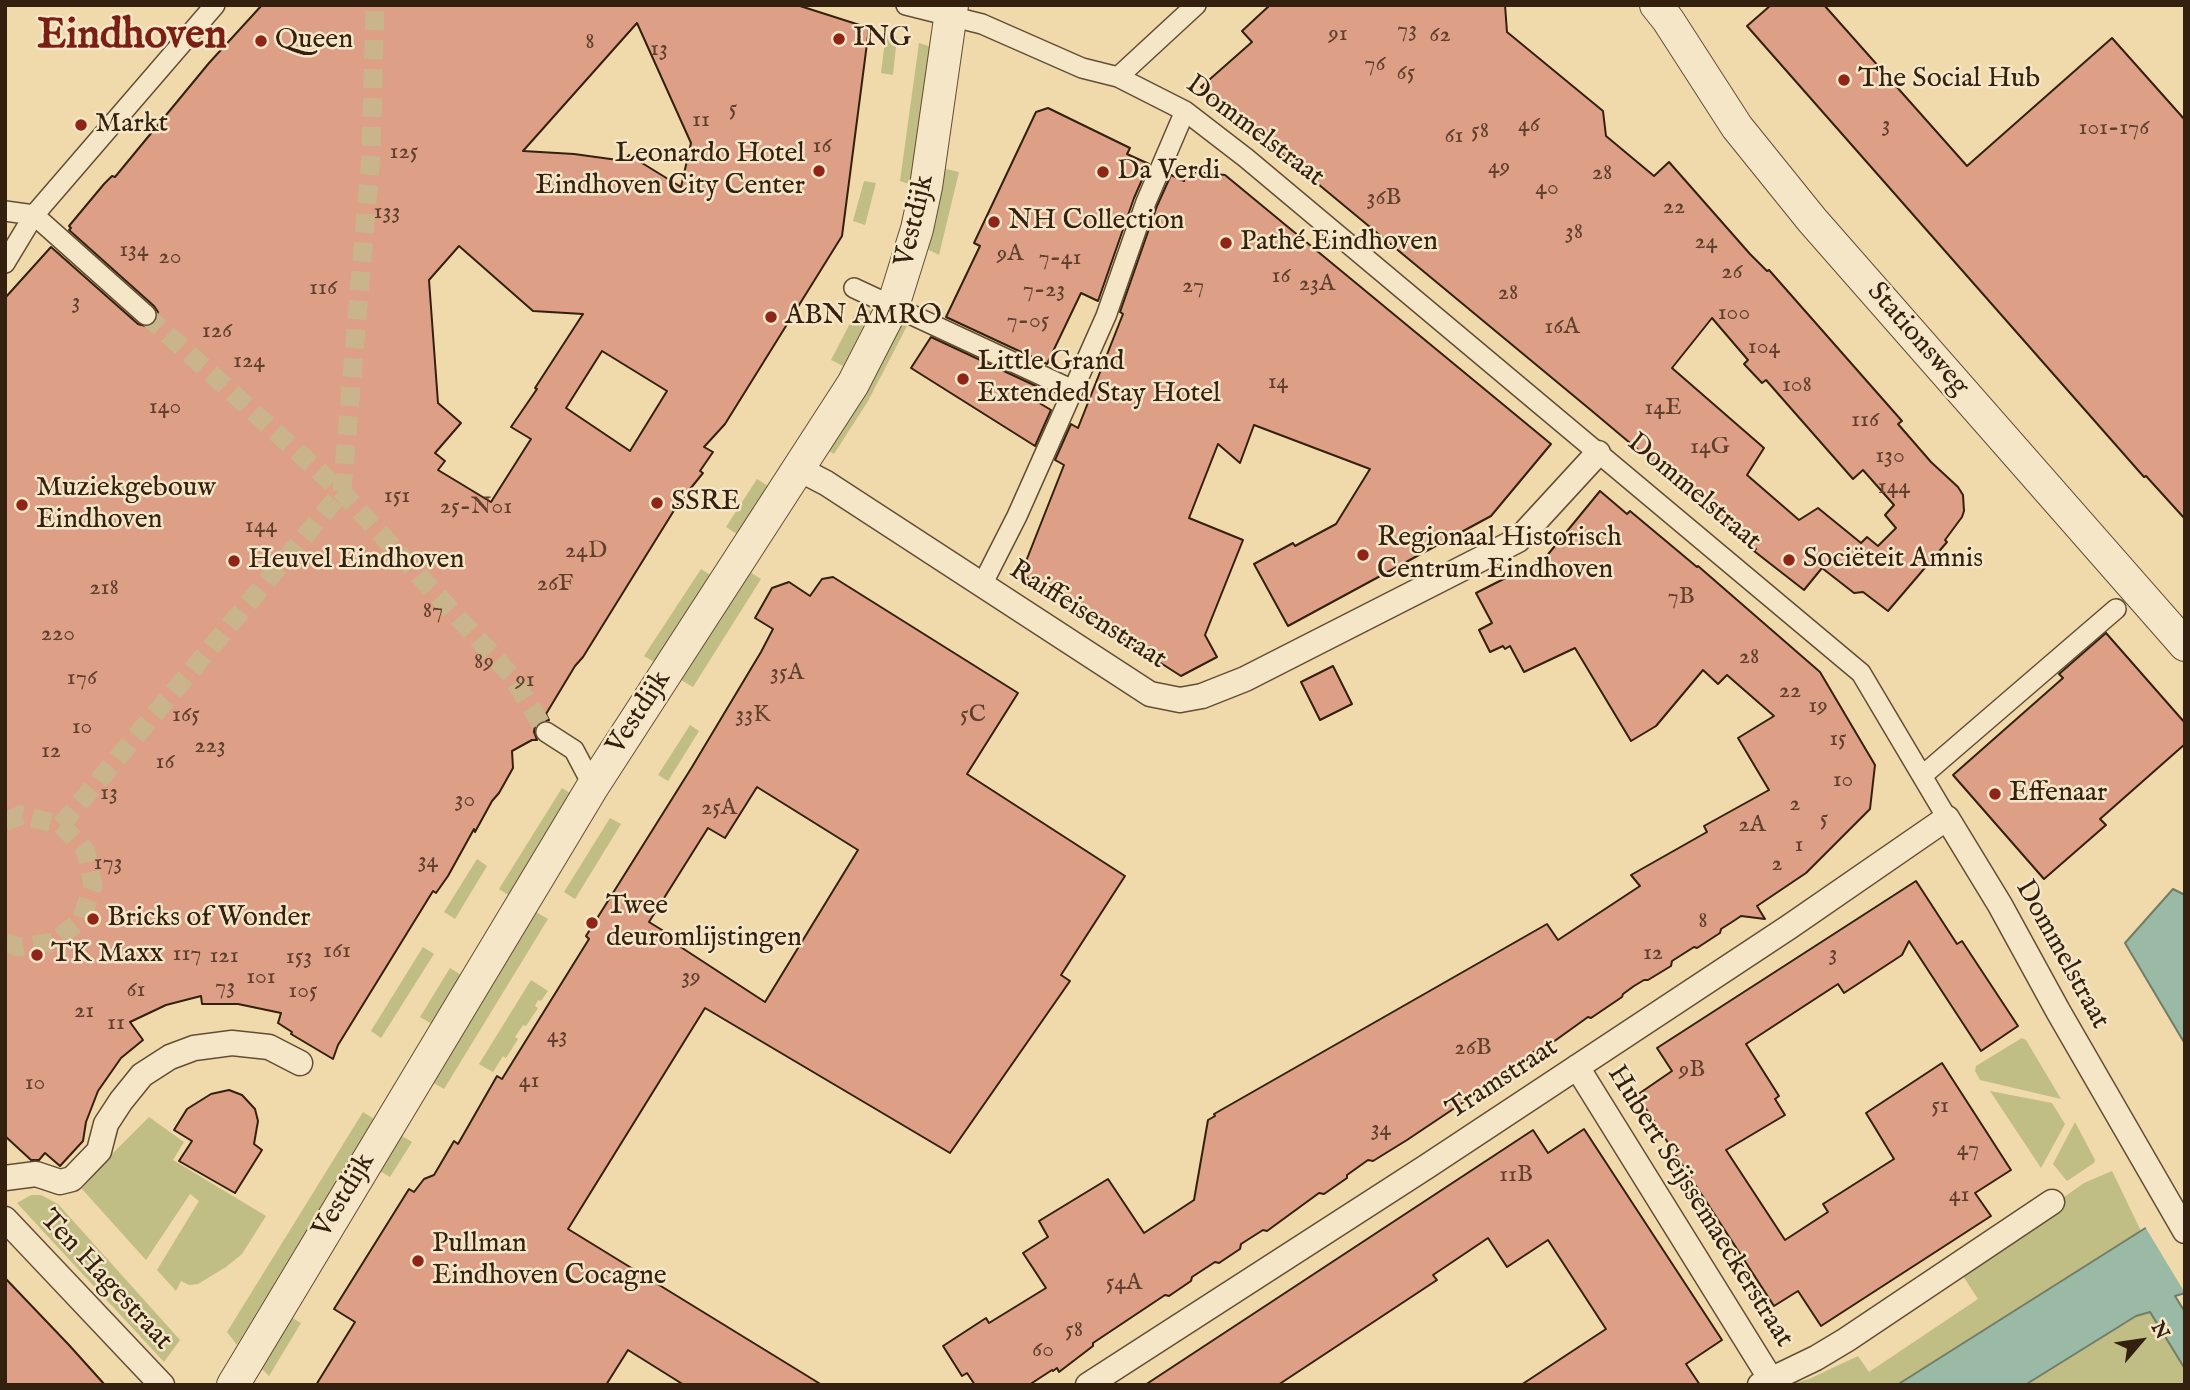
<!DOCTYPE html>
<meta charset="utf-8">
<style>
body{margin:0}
#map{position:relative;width:2190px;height:1390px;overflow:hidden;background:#f0d9aa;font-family:"IM FELL English",serif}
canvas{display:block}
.frame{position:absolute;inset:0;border:7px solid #34200e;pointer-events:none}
.north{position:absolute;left:2106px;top:1306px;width:70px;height:70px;-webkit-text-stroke:5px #f5e6c8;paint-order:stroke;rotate:61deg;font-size:19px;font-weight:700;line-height:28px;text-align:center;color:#34200e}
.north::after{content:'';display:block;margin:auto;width:24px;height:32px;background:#34200e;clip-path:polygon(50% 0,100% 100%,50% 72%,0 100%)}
</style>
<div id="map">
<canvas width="2190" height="1390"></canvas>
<div class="frame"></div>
<div class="north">N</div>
</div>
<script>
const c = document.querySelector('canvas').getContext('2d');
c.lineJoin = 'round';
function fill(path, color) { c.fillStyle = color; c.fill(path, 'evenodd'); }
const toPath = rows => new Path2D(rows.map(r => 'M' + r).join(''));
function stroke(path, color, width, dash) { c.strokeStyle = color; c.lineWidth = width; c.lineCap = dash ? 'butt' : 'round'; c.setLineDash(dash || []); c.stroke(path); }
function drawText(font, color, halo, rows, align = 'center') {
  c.font = font + ' "IM FELL English",serif'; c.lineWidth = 5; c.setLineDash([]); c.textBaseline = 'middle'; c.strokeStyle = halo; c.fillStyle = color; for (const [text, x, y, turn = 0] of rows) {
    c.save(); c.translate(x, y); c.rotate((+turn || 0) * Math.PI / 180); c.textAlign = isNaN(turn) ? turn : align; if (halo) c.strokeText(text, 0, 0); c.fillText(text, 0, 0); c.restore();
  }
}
const green = toPath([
 [886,33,897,37,893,75,881,73],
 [919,43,932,47,912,185,900,181],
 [946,169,959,172,939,255,927,249],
 [864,181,876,183,865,225,853,221],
 [859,306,871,311,843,366,831,360],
 [899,323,907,326,868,401,834,454,827,450],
 [757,479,768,486,737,534,726,527],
 [701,569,712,576,656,663,644,656],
 [750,572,761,579,693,687,681,680],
 [690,725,699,731,668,781,658,775],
 [562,788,573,795,510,896,499,889],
 [610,818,621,824,575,899,564,892],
 [477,859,487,866,455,919,444,912],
 [536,912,548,919,444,1089,432,1082],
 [423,947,434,954,381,1038,371,1031],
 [450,968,461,975,432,1024,420,1017],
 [531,980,548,991,541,1001,538,1000,535,1006,538,1008,526,1026,523,1025,515,1037,518,1039,506,1058,503,1056,493,1072,479,1064],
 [2022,1038,2026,1040,2061,1099,1980,1080,1975,1071,1976,1066],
 [1990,1091,2052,1103,2065,1124,2041,1168],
 [363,1112,374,1119,237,1345,227,1332],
 [149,1117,184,1142,173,1160,266,1216,242,1254,226,1267,198,1284,189,1285,181,1281,176,1291,157,1270,199,1201,190,1194,146,1260,82,1189,112,1154],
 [2075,1122,2095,1160,2094,1163,2067,1181,2053,1164],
 [400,1135,412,1142,390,1177,378,1170],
 [2112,1171,2141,1231,1897,1385,1786,1385,1809,1379,1858,1356,1869,1372,1978,1299,1961,1273,2009,1236,2084,1183],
 [31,1195,41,1195,58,1204,180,1340,164,1362,17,1203],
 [2150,1312,2185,1369,2185,1385,2025,1385,2137,1316],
 [289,1316,301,1323,269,1376,259,1366]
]);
const water = toPath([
 [2173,889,2185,895,2185,1044,2125,943,2173,889],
 [2185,1203,2185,1293,2175,1296,2185,1312,2185,1369,2150,1312,2136,1316,2025,1385,1897,1385,2185,1203]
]);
const pier = toPath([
 [2185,1200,2185,1293,2144,1225]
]);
const building = toPath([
 [262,5,797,5,869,28,842,236,725,424,704,447,713,452,700,471,703,473,678,504,583,657,575,666,546,714,549,720,541,721,535,726,534,732,537,740,532,740,512,751,513,768,499,793,492,801,475,832,474,829,448,876,436,893,433,891,338,1045,333,1059,291,1034,292,1032,278,1023,281,1013,238,1004,202,1004,201,996,166,1005,130,1022,143,1040,121,1058,98,1091,86,1122,83,1141,60,1166,45,1153,39,1160,31,1160,5,1136,5,298,51,247,138,324,149,327,156,323,158,312,154,306,69,230,71,228,69,226,104,184,112,176,115,177,209,63,262,5],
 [637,23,691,143,681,187,629,155,625,161,574,154,523,151,637,23],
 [459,246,533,311,583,314,535,388,537,389,511,427,531,439,491,502,438,470,445,461,435,453,461,423,438,403,429,280,459,246],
 [602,351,667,391,630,451,566,408,602,351],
 [1270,5,1505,5,1507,32,1603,111,1606,136,1654,176,1669,162,1750,254,1767,271,1769,270,1902,421,1898,424,1931,462,1958,487,1963,495,1964,511,1962,517,1945,540,1947,542,1888,611,1863,592,1854,593,1822,568,1804,590,1754,551,1756,549,1592,411,1201,87,1252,42,1242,31,1270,5],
 [1712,318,1748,360,1744,364,1762,383,1766,380,1853,479,1863,470,1894,505,1885,515,1896,528,1878,546,1867,537,1861,543,1818,508,1799,520,1747,475,1764,448,1672,368,1712,318],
 [1771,5,1824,5,1967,166,2112,38,2185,120,2185,519,2146,476,2144,477,1747,26,1771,5],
 [1048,108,1130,148,1127,154,1149,164,1134,198,1098,301,1081,293,1047,364,946,317,980,246,974,243,1036,112,1048,108],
 [1185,171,1225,175,1551,444,1491,516,1288,626,1254,564,1293,543,1295,546,1336,524,1370,469,1254,425,1240,463,1218,444,1189,518,1243,540,1205,635,1217,657,1181,676,1021,574,1064,465,1055,460,1071,424,1078,428,1123,314,1120,312,1157,206,1171,175,1184,181,1185,171],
 [931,337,1036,386,1031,398,1051,410,1035,446,911,368,931,337],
 [1600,491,1627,514,1630,511,1697,567,1698,566,1820,672,1875,765,1870,809,1806,873,1757,906,1765,919,1741,916,1732,922,1721,929,1720,933,1697,948,1694,947,1672,961,1671,966,1648,980,1644,980,1634,986,1623,994,1622,997,1591,1018,1588,1017,1542,1050,1538,1049,1517,1063,1516,1067,1407,1140,1373,1161,1368,1160,1347,1175,1347,1178,1324,1194,1319,1193,1267,1231,1263,1230,1241,1244,1240,1249,1219,1263,1215,1262,1192,1277,1191,1281,1169,1296,1165,1295,1093,1343,1093,1346,1059,1372,1057,1368,1053,1371,1052,1370,1029,1385,975,1385,967,1373,962,1376,943,1346,986,1318,989,1323,1046,1288,1023,1253,1048,1237,1039,1221,1108,1179,1144,1233,1194,1200,1208,1120,1215,1116,1214,1114,1547,924,1558,940,1640,886,1631,875,1707,832,1704,826,1769,790,1738,738,1774,716,1727,675,1718,684,1703,670,1656,726,1631,741,1575,648,1524,672,1510,646,1505,649,1503,646,1490,652,1479,630,1492,623,1476,593,1545,558,1600,491],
 [833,577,1018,693,967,774,1125,876,1061,975,1070,981,950,1153,705,1008,568,1229,822,1385,684,1385,628,1350,606,1385,316,1385,355,1322,334,1309,409,1189,414,1192,424,1179,434,1175,454,1141,458,1144,497,1076,502,1079,589,939,586,936,692,767,761,652,773,629,755,618,772,588,789,582,810,596,822,579,833,577],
 [757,787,858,850,765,1002,673,942,675,938,649,922,708,828,725,838,757,787],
 [2106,633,2185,723,2185,744,2100,819,2106,825,2044,879,1953,775,2063,678,2059,674,2106,633],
 [1333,666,1352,704,1320,720,1301,682,1333,666],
 [1916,881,1957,944,1962,941,2018,1026,1981,1051,1909,941,1902,955,1844,993,1838,984,1746,1044,1779,1096,1775,1099,1785,1115,1726,1150,1785,1240,1828,1212,1823,1204,1894,1159,1866,1113,1942,1063,2011,1170,1975,1193,1991,1216,1821,1326,1798,1291,1774,1306,1637,1095,1672,1071,1657,1048,1916,881],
 [229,1090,242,1095,255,1109,258,1121,254,1144,262,1150,235,1193,179,1161,192,1141,174,1130,187,1109,211,1094,229,1090],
 [1584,1129,1722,1340,1686,1364,1700,1385,1521,1385,1606,1329,1548,1240,1507,1267,1488,1238,1433,1275,1437,1280,1278,1385,1145,1385,1533,1130,1548,1153,1584,1129],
 [5,1278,69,1345,105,1385,5,1385,5,1278]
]);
const pedestrianTunnel = toPath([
 [146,315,342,492,511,675,546,732],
 [5,822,21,815,61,825,86,851,93,886,81,920,53,942,18,947,5,942],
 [61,825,342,492,371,154,375,5]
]);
const pedestrian = toPath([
 [906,5,982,24,1082,68,1118,77,1185,111,1246,158,1861,673,1947,818],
 [1118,77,1196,5],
 [5,211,34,215],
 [34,215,146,315],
 [5,263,34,215,215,5],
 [854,288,1073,390],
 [982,585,1017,516,1106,316,1146,202,1185,111],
 [546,732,574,750,593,786],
 [1922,776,2116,609]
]);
const minor = toPath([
 [797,468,826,483,1150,694,1180,700,1202,696,1245,679,1518,540,1598,453],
 [1577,1067,1770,1378],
 [5,1178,36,1174,60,1182,72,1179,99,1151,106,1124,121,1101,142,1075,170,1057,194,1048,232,1043,269,1047,300,1063],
 [5,1219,162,1385],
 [1088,1385,1426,1167,1789,927,1947,818,2000,905,2058,1011,2185,1231],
 [1760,1385,1816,1358,1846,1340,2052,1202]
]);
const tertiary = toPath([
 [1656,5,1668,20,1737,127,1812,220,2185,645],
 [233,1385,593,786,853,384,893,306,917,229,926,187,952,5]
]);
const markers = [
 [839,39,7,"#8f2418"],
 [261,41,7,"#8f2418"],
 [1844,80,7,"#8f2418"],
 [81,125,7,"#8f2418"],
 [819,171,7,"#8f2418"],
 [1103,172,7,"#8f2418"],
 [994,222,7,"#8f2418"],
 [1226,243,7,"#8f2418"],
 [771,317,7,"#8f2418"],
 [963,379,7,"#8f2418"],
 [657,503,7,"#8f2418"],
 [22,505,7,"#8f2418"],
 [1363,555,7,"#8f2418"],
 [1789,560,7,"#8f2418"],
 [234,561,7,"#8f2418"],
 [1995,794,7,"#8f2418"],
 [93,919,7,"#8f2418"],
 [592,923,7,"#8f2418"],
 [37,955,7,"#8f2418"],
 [418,1261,7,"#8f2418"]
];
const numberNames = [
 ["73",1407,31],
 ["91",1338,35],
 ["62",1440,36],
 ["8",590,43],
 ["13",659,50],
 ["76",1375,65],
 ["65",1406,74],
 ["5",733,110],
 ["11",701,121],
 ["46",1529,126],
 ["3",1886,126],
 ["101-176",2114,129],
 ["58",1480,132],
 ["61",1454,137],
 ["16",822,147],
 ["125",404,153],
 ["49",1499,168],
 ["28",1602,174],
 ["40",1547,189],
 ["36B",1384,199],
 ["22",1674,208],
 ["133",387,213],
 ["38",1574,233],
 ["24",1706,243],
 ["134",134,251],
 ["9A",1010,255],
 ["20",170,258],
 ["7-41",1060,259],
 ["26",1732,273],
 ["16",1281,277],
 ["23A",1317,285],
 ["27",1193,287],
 ["116",323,289],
 ["7-23",1044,291],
 ["28",1508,294],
 ["3",76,303],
 ["100",1734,314],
 ["7-05",1028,322],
 ["16A",1562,328],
 ["126",217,332],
 ["104",1764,348],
 ["124",249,362],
 ["14",1278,383],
 ["108",1797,386],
 ["140",165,408],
 ["14E",1663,409],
 ["116",1865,421],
 ["14G",1710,448],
 ["130",1890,457],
 ["144",1894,488],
 ["151",397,497],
 ["25-N01",476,508],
 ["144",261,527],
 ["24D",586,552],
 ["26F",555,585],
 ["218",104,589],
 ["7B",1681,598],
 ["87",433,612],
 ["220",58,635],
 ["28",1749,658],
 ["89",484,663],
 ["35A",787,674],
 ["176",82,679],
 ["91",525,681],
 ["22",1790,692],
 ["19",1818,707],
 ["165",186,716],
 ["33K",753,716],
 ["5C",973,716],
 ["10",82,728],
 ["15",1838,740],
 ["223",210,747],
 ["12",51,752],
 ["16",165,763],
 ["10",1843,781],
 ["13",109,794],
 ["30",465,801],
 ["2",1795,805],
 ["25A",719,809],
 ["5",1824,820],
 ["2A",1752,826],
 ["1",1799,846],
 ["34",428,862],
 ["173",108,864],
 ["2",1777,865],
 ["8",1703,922],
 ["161",337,952],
 ["12",1653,954],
 ["117",187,955],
 ["3",1833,955],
 ["121",224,957],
 ["153",299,958],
 ["101",261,978],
 ["39",691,978],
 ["73",225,988],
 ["61",136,991],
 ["105",303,992],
 ["21",84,1012],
 ["11",116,1024],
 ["43",557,1037],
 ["26B",1473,1049],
 ["9B",1692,1071],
 ["41",529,1082],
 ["10",35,1084],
 ["51",1940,1107],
 ["34",1381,1130],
 ["47",1968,1150],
 ["11B",1516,1176],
 ["41",1959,1196],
 ["54A",1124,1284],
 ["58",1074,1331],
 ["60",1043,1351]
];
const poiNames = [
 ["ING",853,39],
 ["Queen",275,41],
 ["The Social Hub",1858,80],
 ["Markt",95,125],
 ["Leonardo Hotel",805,155,"right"],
 ["Eindhoven City Center",805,187,"right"],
 ["Da Verdi",1117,172],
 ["NH Collection",1008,222],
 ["Pathé Eindhoven",1240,243],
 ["ABN AMRO",785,317],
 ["Little Grand",977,363],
 ["Extended Stay Hotel",977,395],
 ["Muziekgebouw",36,489],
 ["Eindhoven",36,521],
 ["SSRE",671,503],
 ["Regionaal Historisch",1377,539],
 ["Centrum Eindhoven",1377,571],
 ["Sociëteit Amnis",1803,560],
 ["Heuvel Eindhoven",248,561],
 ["Effenaar",2009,794],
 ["Twee",606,907],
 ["deuromlijstingen",606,939],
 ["Bricks of Wonder",107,919],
 ["TK Maxx",51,955],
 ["Pullman",432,1245],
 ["Eindhoven Cocagne",432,1277]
];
const streetNames = [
 ["Dommelstraat",1254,132,37],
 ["Vestdijk",916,221,-77],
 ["Stationsweg",1917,340,49],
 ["Dommelstraat",1693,493,40],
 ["Raiffeisenstraat",1087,616,32],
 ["Vestdijk",640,713,-57],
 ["Dommelstraat",2061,955,61],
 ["Tramstraat",1503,1080,-33],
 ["Vestdijk",345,1196,-59],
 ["Hubert Seijssemaeckerstraat",1699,1207,58],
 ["Ten Hagestraat",105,1281,47]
];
const townNames = [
 ["Eindhoven",132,38]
];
fill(green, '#c0be84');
fill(water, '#9abaa6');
stroke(water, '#717c69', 2);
fill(pier, '#f0d9aa');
fill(building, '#dd9f86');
stroke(building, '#34200e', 2);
stroke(pedestrianTunnel, '#cab48b', 19, [19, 10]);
stroke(pedestrian, '#634e35', 22);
stroke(minor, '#634e35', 27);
stroke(tertiary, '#634e35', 34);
stroke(pedestrian, '#f5e6c8', 19);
stroke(minor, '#f5e6c8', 24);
stroke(tertiary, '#f5e6c8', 32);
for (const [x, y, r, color] of markers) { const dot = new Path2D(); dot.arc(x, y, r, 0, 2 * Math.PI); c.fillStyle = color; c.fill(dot); stroke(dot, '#f5e6c8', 2.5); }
drawText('24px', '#5e402c', null, numberNames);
drawText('28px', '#34200e', '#f5e6c8', poiNames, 'left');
drawText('28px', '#34200e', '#f5e6c8', streetNames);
drawText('bold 42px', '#7a1f14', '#f5e6c8', townNames);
</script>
